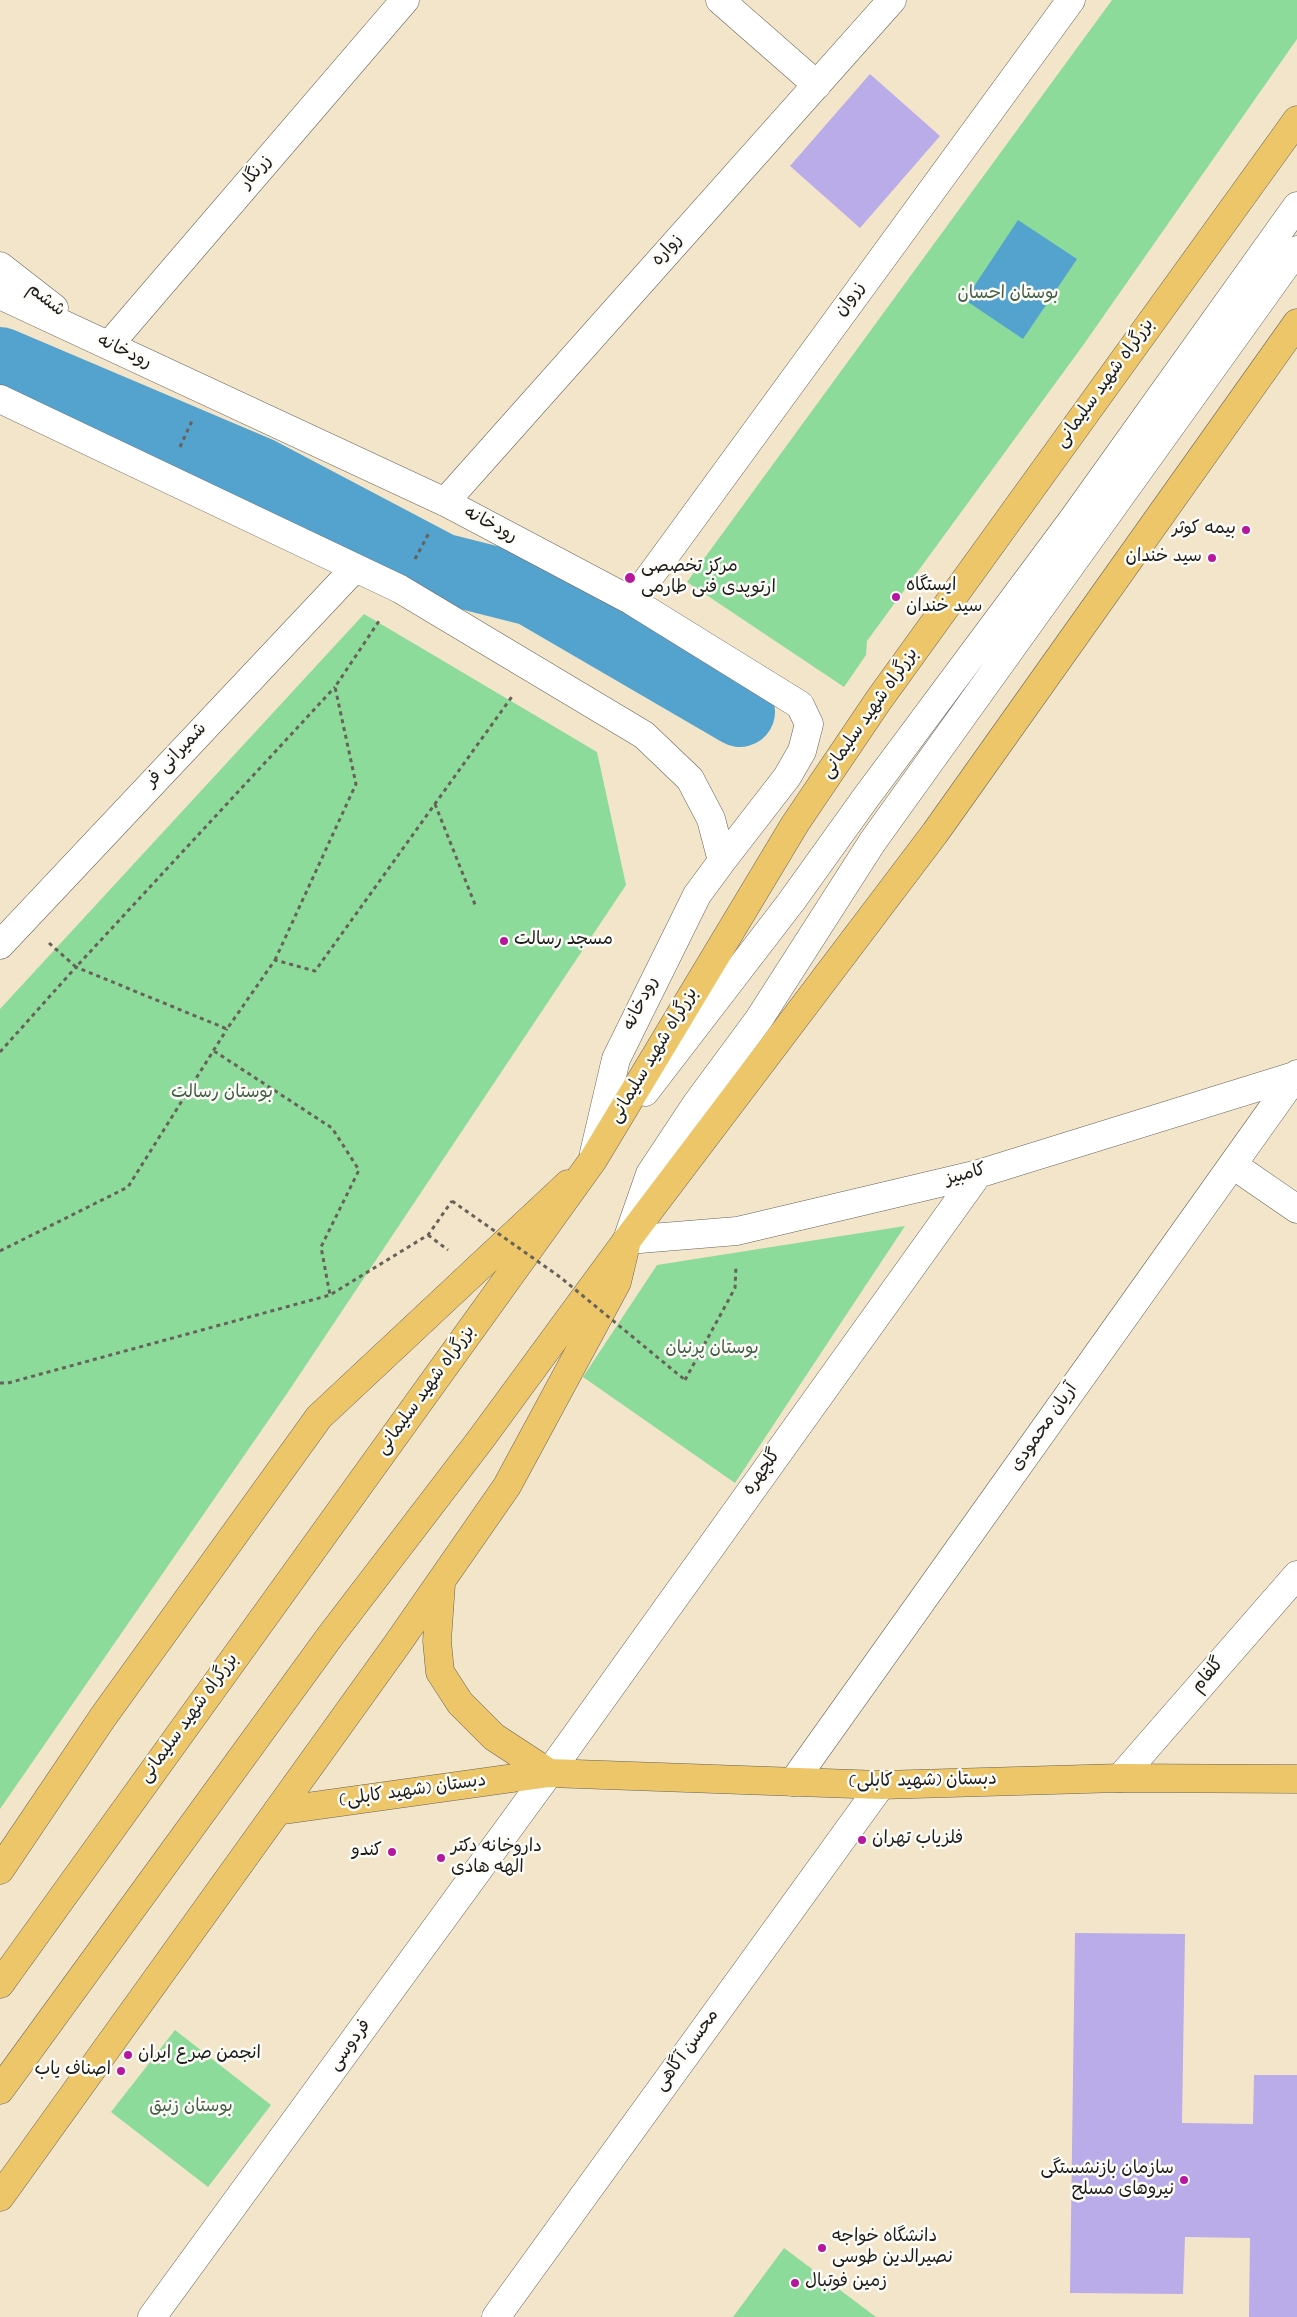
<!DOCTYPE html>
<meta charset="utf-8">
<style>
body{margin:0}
canvas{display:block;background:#f2e5ca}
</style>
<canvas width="1297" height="2317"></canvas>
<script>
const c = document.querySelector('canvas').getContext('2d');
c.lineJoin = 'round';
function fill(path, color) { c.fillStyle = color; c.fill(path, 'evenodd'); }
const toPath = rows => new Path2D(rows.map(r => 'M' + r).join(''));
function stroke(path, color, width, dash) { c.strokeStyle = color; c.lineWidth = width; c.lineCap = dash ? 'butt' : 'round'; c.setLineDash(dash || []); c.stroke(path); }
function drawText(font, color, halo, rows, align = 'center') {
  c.font = font + ' "Indie Flower","Playpen Sans Arabic",sans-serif'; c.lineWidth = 5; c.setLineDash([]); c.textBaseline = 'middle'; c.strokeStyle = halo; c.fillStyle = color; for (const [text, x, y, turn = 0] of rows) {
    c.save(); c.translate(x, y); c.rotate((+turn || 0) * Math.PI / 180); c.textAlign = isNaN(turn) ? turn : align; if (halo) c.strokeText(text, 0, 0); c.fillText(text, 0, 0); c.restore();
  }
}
const green = toPath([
 [1112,0,1297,0,1297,39,1084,344,867,641,866,655,844,687,687,582],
 [364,614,597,752,626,885,288,1392,0,1809,0,1009],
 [905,1226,735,1483,583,1377,657,1265],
 [175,2030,271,2105,208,2187,111,2112],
 [784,2248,876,2317,733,2317]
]);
const water = toPath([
 [1018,220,1077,259,1023,339,965,300]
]);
const river = toPath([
 [0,362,259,472,441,568,532,591,740,712]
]);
const building = toPath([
 [870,74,940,136,860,228,790,166],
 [1075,1933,1185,1934,1182,2123,1253,2124,1254,2075,1297,2075,1297,2317,1249,2317,1250,2238,1185,2237,1183,2294,1070,2293]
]);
const path = toPath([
 [180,447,192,421],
 [415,559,430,531],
 [435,804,476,907],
 [49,943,76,967,335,687],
 [275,960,356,784,335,687,381,618],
 [214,1051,332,1128,359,1170,321,1247,330,1295],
 [0,1052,76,967,227,1029,275,960,315,971,513,695],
 [428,1235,448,1250],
 [0,1251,128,1187,227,1029],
 [685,1380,735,1288,736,1266],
 [0,1383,8,1383,330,1295,428,1235,452,1201]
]);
const minor = toPath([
 [720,0,817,85],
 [1297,250,873,841,759,1019,697,1103,650,1174,627,1240,737,1231,978,1174,1297,1075],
 [0,266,54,308],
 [0,295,445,502,632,601,800,705,809,724,802,751,787,777,722,861],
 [109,345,405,0],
 [0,399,400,589,644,735,690,779,711,819,722,861,697,895,616,1059,594,1153],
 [445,502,892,0],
 [632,601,1071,0],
 [0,945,355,568],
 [645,1092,791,902,867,796,1073,519,1297,206],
 [1233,1165,1297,1209],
 [1120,1778,1297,1575],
 [793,1782,1297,1074],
 [152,2317,549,1773,978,1174],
 [496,2317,881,1785]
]);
const major = toPath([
 [549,1773,881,1785,1120,1778,1297,1779],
 [277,1811,549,1773,494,1737,460,1703,440,1672,437,1641,441,1584],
 [0,1870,103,1717,319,1417,568,1184],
 [0,2197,398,1643,507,1486,617,1282,627,1240]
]);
const highway = toPath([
 [0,1984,593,1160,795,824,878,701,1297,120],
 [0,2090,331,1635,481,1439,627,1240,935,833,1297,323]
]);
const pathBridge = toPath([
 [452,1201,560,1277,685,1380]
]);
const markers = [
 [1246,530,5,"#b5179e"],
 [1212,558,5,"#b5179e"],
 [630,578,6,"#b5179e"],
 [896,597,5,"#b5179e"],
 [504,941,5,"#b5179e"],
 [862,1840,5,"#b5179e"],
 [392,1852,5,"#b5179e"],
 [441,1858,5,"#b5179e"],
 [128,2055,5,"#b5179e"],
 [121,2071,5,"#b5179e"],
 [1184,2180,5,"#b5179e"],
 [822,2248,5,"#b5179e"],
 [795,2283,5,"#b5179e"]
];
const streetNames = [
 ["زرنگار",257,173,-49],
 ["زواره",668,251,-48],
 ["زروان",851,300,-54],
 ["ششم",45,301,38],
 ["رودخانه",124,353,25],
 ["بزرگراه شهید سلیمانی",1106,384,-54],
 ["رودخانه",490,526,28],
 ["بزرگراه شهید سلیمانی",871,714,-55],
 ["شمیرانی فر",177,756,-47],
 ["رودخانه",642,1004,-64],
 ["بزرگراه شهید سلیمانی",655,1056,-59],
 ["کامبیز",966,1176,-15],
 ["بزرگراه شهید سلیمانی",427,1391,-54],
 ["آریان محمودی",1045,1428,-55],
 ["گلچهره",763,1473,-54],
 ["گلفام",1209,1676,-49],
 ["بزرگراه شهید سلیمانی",190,1719,-54],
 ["دبستان (شهید کابلی)",923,1782,-1],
 ["دبستان (شهید کابلی)",413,1792,-8],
 ["فردوسی",351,2046,-54],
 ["محسن آگاهی",688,2051,-54]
];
const parkNames = [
 ["بوستان احسان",1008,295],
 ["بوستان رسالت",222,1094],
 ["بوستان پرنیان",712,1350],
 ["بوستان زنبق",191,2108]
];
const poiNames = [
 ["بیمه کوثر",1236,530,"right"],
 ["سید خندان",1202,558,"right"],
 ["مرکز تخصصی",641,568],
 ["ارتوپدی فنی طارمی",641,589],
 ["ایستگاه",906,587],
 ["سید خندان",906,608],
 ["مسجد رسالت",514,941],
 ["فلزیاب تهران",872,1840],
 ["داروخانه دکتر",451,1848],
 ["الهه هادی",451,1869],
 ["کندو",382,1852,"right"],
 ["انجمن صرع ایران",138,2055],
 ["اصناف یاب",111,2071,"right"],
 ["سازمان بازنشستگی",1174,2170,"right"],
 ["نیروهای مسلح",1174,2191,"right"],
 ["دانشگاه خواجه",832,2238],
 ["نصیرالدین طوسی",832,2259],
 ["زمین فوتبال",805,2283]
];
fill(green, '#8cdb9a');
fill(water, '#54a2ce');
stroke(river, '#54a2ce', 70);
fill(building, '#baace8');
stroke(minor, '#676259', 29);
stroke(major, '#676259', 29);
stroke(highway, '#676259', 29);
stroke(path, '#676259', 3, [4, 4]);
stroke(minor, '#fff', 28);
stroke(major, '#ecc669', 28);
stroke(highway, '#ecc669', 28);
stroke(pathBridge, '#676259', 3, [4, 4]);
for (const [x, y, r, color] of markers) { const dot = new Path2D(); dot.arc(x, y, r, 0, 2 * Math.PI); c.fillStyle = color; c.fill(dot); stroke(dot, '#fdfcf7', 2); }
drawText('18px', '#1c1c1c', '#fdfcf7', streetNames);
drawText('18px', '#435f48', '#fdfcf7', parkNames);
drawText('18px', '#1c1c1c', '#fdfcf7', poiNames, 'left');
</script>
